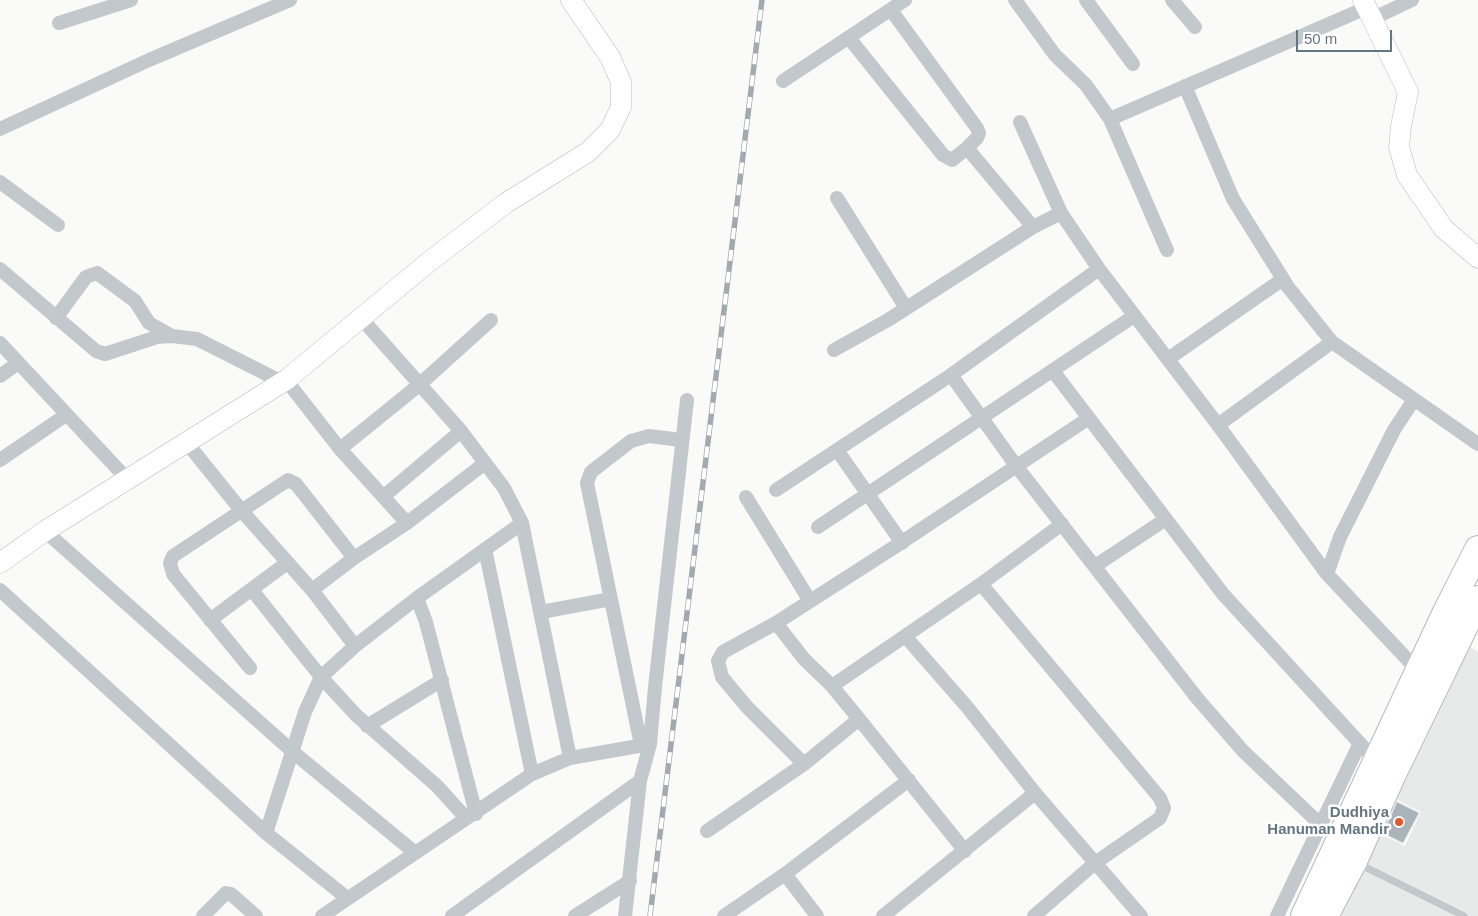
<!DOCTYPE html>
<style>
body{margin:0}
#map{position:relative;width:1478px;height:916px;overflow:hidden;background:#fafaf8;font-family:Arial,sans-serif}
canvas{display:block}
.scale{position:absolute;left:1296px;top:30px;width:96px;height:22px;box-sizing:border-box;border:2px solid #657683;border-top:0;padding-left:6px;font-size:15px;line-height:18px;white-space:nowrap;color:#657683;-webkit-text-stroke:4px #fff;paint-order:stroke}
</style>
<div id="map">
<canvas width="1478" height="916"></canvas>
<div class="scale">50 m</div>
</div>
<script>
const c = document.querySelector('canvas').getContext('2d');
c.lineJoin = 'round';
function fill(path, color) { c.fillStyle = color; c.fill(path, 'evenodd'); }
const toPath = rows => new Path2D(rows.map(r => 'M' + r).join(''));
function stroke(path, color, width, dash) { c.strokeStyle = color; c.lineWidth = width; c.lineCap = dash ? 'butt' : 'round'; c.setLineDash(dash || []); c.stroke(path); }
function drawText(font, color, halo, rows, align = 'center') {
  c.font = font + ' Arial,sans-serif'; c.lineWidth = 5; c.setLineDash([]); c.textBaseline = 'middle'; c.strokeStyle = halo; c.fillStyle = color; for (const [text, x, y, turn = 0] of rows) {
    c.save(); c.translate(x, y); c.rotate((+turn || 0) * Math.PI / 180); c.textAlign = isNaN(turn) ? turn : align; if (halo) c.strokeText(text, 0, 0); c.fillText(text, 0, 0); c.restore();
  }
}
const built = toPath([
 [1468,645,1478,652,1478,916,1340,916,1380,834,1405,846,1421,812,1396,799]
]);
const building = toPath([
 [1397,802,1419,813,1403,843,1383,833,1397,802]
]);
const lane = toPath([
 [1359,864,1464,916]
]);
const street = toPath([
 [1015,0,1055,55,1086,85,1110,119,1167,250],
 [1086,0,1133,64],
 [1172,0,1195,27],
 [891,10,977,128,979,133,977,138,967,148],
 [1372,19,1412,0],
 [59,23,131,0],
 [849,38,943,155,952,160,967,148,1033,227],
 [783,81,905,0],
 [1185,86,1233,199,1288,287,1332,342,1478,444],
 [1110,119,1366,8],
 [1020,122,1061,213,1099,269,1218,425,1327,574,1422,675],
 [0,129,149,60,290,0],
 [0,182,58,225],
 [837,198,906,308],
 [0,269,96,351,105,354,157,337,172,336,197,339,282,382],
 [56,318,86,277,97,273,135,301,149,323,172,336],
 [361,318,461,431,504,488,522,523,570,758],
 [0,343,128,480],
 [834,350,888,320,1033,227,1061,213],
 [1168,359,1283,279],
 [1053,371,1223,594,1376,761],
 [951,375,1017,467,1197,698,1243,751,1321,825],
 [0,376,18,363],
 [286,380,340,449,407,523],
 [1218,425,1332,342],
 [187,443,241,510,312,590,355,646],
 [340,449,419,385,491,320],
 [837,450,902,543],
 [0,460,66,415],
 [776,490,951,375,1099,269],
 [384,496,461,431],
 [746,497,810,601],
 [818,527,1134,316],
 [45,531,293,752,414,852],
 [485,549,532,774],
 [1095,566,1166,519],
 [1327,574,1340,537,1394,430,1413,401],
 [981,584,1160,798,1164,808,1160,818,1095,863,1034,916],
 [0,590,266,833,347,898],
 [252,590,321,677,356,715,437,786,466,818],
 [312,590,354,558,407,523,485,463],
 [417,598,426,622,476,814],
 [541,612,611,599],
 [210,620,287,563],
 [776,623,804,659,832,686,859,719,965,851],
 [905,636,968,708,1035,793,1141,916],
 [250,668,173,574,170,563,173,556,288,480,296,484,354,558],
 [832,686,981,584,1062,524],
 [367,726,442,680],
 [641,745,587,483,591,472,631,441,649,436,681,440],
 [804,764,747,707,722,677,718,661,723,652,776,623,896,546,1089,418],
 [707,831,804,764,859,719],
 [266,833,305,712,321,677,355,646,417,598,522,523],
 [785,874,817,916],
 [203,916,226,893,231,894,256,916],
 [322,916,532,774,570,758,650,744],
 [452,916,640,781],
 [575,916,630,881],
 [625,916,640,781,650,744,655,687,687,400],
 [724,916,785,874,909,780],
 [883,916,1035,793],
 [1277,916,1360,743]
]);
const secondary = toPath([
 [1363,0,1408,92,1401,126,1399,147,1407,175,1444,229,1478,258],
 [0,563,45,531,286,380,430,261,506,203,588,152,610,130,621,107,621,82,610,57,571,0]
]);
const highway = toPath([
 [1304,916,1446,612,1478,549],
 [1325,916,1354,861,1393,774,1478,599]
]);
const rail = toPath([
 [650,916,762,0]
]);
const markers = [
 [1399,822,5,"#e4572e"]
];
const poiNames = [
 ["Dudhiya",1389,813],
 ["Hanuman Mandir",1389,830]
];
fill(built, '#e8e9e9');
fill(building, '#aab3b9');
stroke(building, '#dcdcda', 1);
stroke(secondary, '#b3babf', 21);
stroke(highway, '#b4b9bd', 28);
stroke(lane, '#c3c8cc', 7);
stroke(street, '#c3c8cc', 14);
stroke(secondary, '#fff', 20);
stroke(highway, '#fff', 26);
stroke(rail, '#a2aab0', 5.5);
stroke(rail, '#fff', 4, [11]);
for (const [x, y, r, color] of markers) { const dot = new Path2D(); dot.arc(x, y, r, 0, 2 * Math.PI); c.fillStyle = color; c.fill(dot); stroke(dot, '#fff', 2); }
drawText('bold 15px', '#657683', '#fff', poiNames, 'right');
</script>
